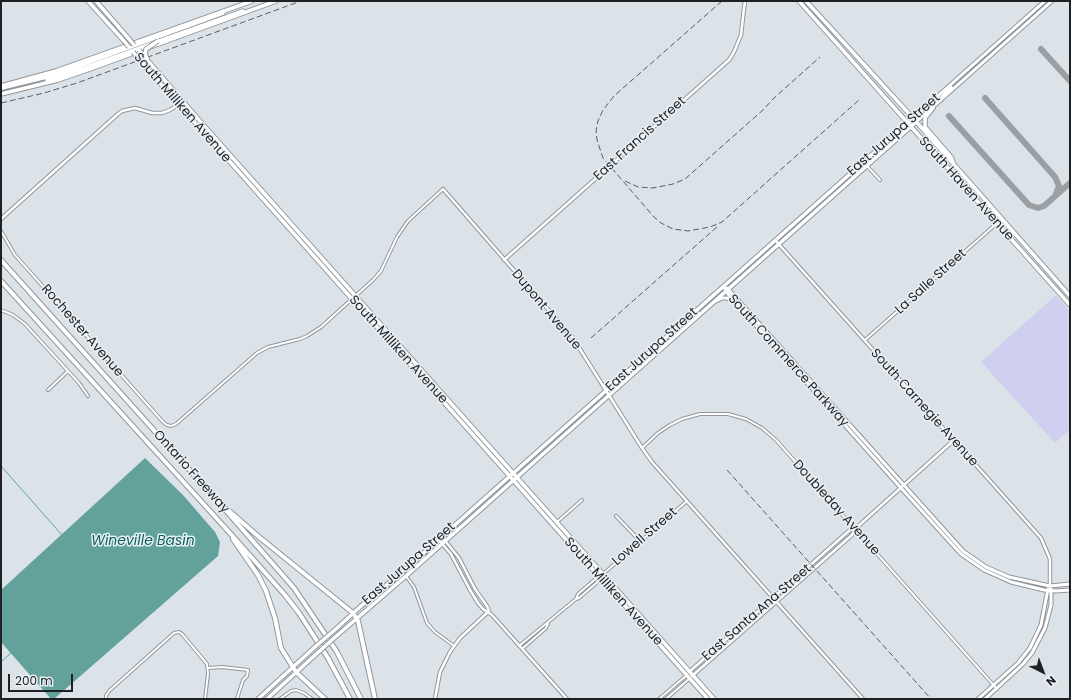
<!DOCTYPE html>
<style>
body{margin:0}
#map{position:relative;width:1071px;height:700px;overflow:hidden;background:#dce3e8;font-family:Poppins,sans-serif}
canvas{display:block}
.frame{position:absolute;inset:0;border:2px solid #1e2022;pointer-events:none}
.north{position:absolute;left:1023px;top:652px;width:40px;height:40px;-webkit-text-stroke:3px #e9f0f5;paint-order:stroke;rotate:138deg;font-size:11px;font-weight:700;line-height:16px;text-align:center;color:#1e2022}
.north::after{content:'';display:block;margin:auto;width:14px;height:18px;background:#1e2022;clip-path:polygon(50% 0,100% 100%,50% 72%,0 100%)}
.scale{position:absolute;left:8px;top:674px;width:65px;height:18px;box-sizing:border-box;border:2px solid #1e2022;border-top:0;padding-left:5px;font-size:12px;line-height:14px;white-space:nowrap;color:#1e2022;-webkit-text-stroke:3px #e9f0f5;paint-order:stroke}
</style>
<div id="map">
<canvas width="1071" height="700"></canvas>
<div class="frame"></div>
<div class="north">N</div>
<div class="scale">200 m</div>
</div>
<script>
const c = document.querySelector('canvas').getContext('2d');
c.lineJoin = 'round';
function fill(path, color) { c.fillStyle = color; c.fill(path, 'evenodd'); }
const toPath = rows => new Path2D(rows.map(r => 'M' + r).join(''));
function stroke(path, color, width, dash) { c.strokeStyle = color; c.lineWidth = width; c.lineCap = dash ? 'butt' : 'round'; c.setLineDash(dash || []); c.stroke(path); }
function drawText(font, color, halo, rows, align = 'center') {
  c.font = font + ' Poppins,sans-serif'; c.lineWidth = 3; c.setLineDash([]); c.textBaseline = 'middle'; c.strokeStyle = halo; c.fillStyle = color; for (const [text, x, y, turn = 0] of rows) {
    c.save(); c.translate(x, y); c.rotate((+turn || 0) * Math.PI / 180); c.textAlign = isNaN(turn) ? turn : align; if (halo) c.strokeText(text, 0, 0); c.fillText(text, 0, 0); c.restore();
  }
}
const green = toPath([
 [1056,295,1070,311,1070,429,1055,443,981,362]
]);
const water = toPath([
 [145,458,183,495,215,532,220,542,218,556,54,699,51,699,1,642,1,590]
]);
const stream = toPath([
 [1,466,62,535],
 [1,662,11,653]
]);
const taxiway = toPath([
 [1041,49,1070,81],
 [985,98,1055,177,1059,186,1056,194],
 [949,116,1029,205,1038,208,1044,206,1070,183]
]);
const minor = toPath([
 [867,166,880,180],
 [1,231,15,255,163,422,167,425,171,426,176,424,257,353,268,347,300,339,307,336,321,327,373,280,381,271,397,237,408,221,443,189],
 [1,310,13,315,25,324,79,383,88,396],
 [865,340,996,224],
 [48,390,68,371],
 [642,448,658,433,670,425,682,419,700,414,728,414,746,419,762,428,776,440,997,689],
 [616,516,640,541],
 [557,522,582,500],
 [603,574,687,501],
 [406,576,414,587,427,623,435,632,454,646],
 [576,599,578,594,599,576],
 [519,646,576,599,579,598,601,579],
 [522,649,546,628,548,624],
 [208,668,222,667,248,670,247,676,243,680,237,699],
 [106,699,106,696,109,691,174,633,179,632,182,634,207,664,208,674,205,699],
 [280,699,291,691,296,690,304,693,312,699],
 [659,699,687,675],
 [666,699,689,679]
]);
const tertiary = toPath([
 [443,189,573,338,642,448,652,462,863,699],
 [1,219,118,114,122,111,135,108,152,113,162,113,170,110,179,104],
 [775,240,1041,538,1050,559,1050,586],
 [504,260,729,60,734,52,741,35,744,8,745,1],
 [442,537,459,558,475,589,487,606,489,611],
 [439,540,451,554,470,590,478,603,483,609,492,615,567,699],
 [689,672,850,530,854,529],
 [692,676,852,535,855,529,953,441],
 [435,699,440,672,450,652,460,638,489,611]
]);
const secondary = toPath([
 [941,98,951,87],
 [913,118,1045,1],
 [916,122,1052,1],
 [724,287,728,294,901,488,961,554,984,570,1011,582,1044,590,1056,591,1070,590],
 [727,288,963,551,986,567,1009,577,1050,586,1070,584],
 [716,301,722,298,727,298,733,301],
 [978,699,1018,663,1030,648,1041,625,1048,589],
 [985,699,1023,664,1032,653,1045,628,1051,605,1051,589]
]);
const primary = toPath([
 [88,1,124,41],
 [96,1,129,39],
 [799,1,1070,305],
 [806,1,913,118,1070,296],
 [148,61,198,119,714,699],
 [142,63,708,699],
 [47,80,84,68,243,11],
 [1,86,56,71,252,1],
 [2,88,51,76,223,13],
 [1,94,58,80,90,69,276,1],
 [933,108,925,118,925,127,951,157,953,162],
 [337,628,361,606,394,579,913,118],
 [333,639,406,576,916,122],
 [258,699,316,646],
 [267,699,313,657]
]);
const motorway = toPath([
 [1,260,222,506,294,588,337,652,361,699],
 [1,281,229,532,285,595,299,613,328,658,350,699],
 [227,509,259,537,353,613,358,621,375,699],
 [233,539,258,575,266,591,275,618,281,648,296,672,325,699]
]);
const rail = toPath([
 [722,1,614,96,603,110,598,121,596,131,597,140,603,158,654,217,661,223,673,229,688,231,710,227,722,222,859,100],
 [1,103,44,93,77,83,301,1],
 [625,181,638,187,653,188,673,184,685,179,763,110,774,98,820,57],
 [591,338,718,226],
 [727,470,931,699]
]);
const primaryBridge = toPath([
 [129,39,134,45],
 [124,41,129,47],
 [139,50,146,59],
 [133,52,142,63],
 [148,61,145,54,146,49,158,41],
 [316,646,337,628],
 [313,657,333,639]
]);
const streetNames = [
 ["South Milliken Avenue",182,108,49],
 ["East Jurupa Street",894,135,-41],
 ["East Francis Street",640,139,-42],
 ["South Haven Avenue",966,189,48],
 ["La Salle Street",931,282,-42],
 ["Dupont Avenue",546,310,50],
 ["Rochester Avenue",82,331,49],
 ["South Milliken Avenue",398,350,48],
 ["East Jurupa Street",652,350,-42],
 ["South Commerce Parkway",788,361,48],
 ["South Carnegie Avenue",924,408,48],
 ["Ontario Freeway",191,472,48],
 ["Doubleday Avenue",836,508,48],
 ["Lowell Street",645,537,-41],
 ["East Jurupa Street",409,564,-41],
 ["South Milliken Avenue",613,592,48],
 ["East Santa Ana Street",757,613,-41]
];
const waterNames = [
 ["Wineville Basin",143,541]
];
fill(green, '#cfcfef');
fill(water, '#63a29a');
stroke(stream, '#63a29a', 1);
stroke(taxiway, '#9a9fa3', 6);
stroke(minor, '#90969b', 4);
stroke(tertiary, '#90969b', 4.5);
stroke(secondary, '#90969b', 5);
stroke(primary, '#90969b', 5.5);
stroke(motorway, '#90969b', 6);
stroke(minor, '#fff', 2);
stroke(tertiary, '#fff', 2.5);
stroke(secondary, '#fff', 3);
stroke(primary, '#fff', 3.5);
stroke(motorway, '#fff', 4);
stroke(rail, '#585b5e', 1, [6, 3]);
stroke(primaryBridge, '#90969b', 5.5, []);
stroke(primaryBridge, '#fff', 3.5);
drawText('13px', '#1e2022', '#e9f0f5', streetNames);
drawText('italic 14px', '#0a635c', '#e9f0f5', waterNames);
</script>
